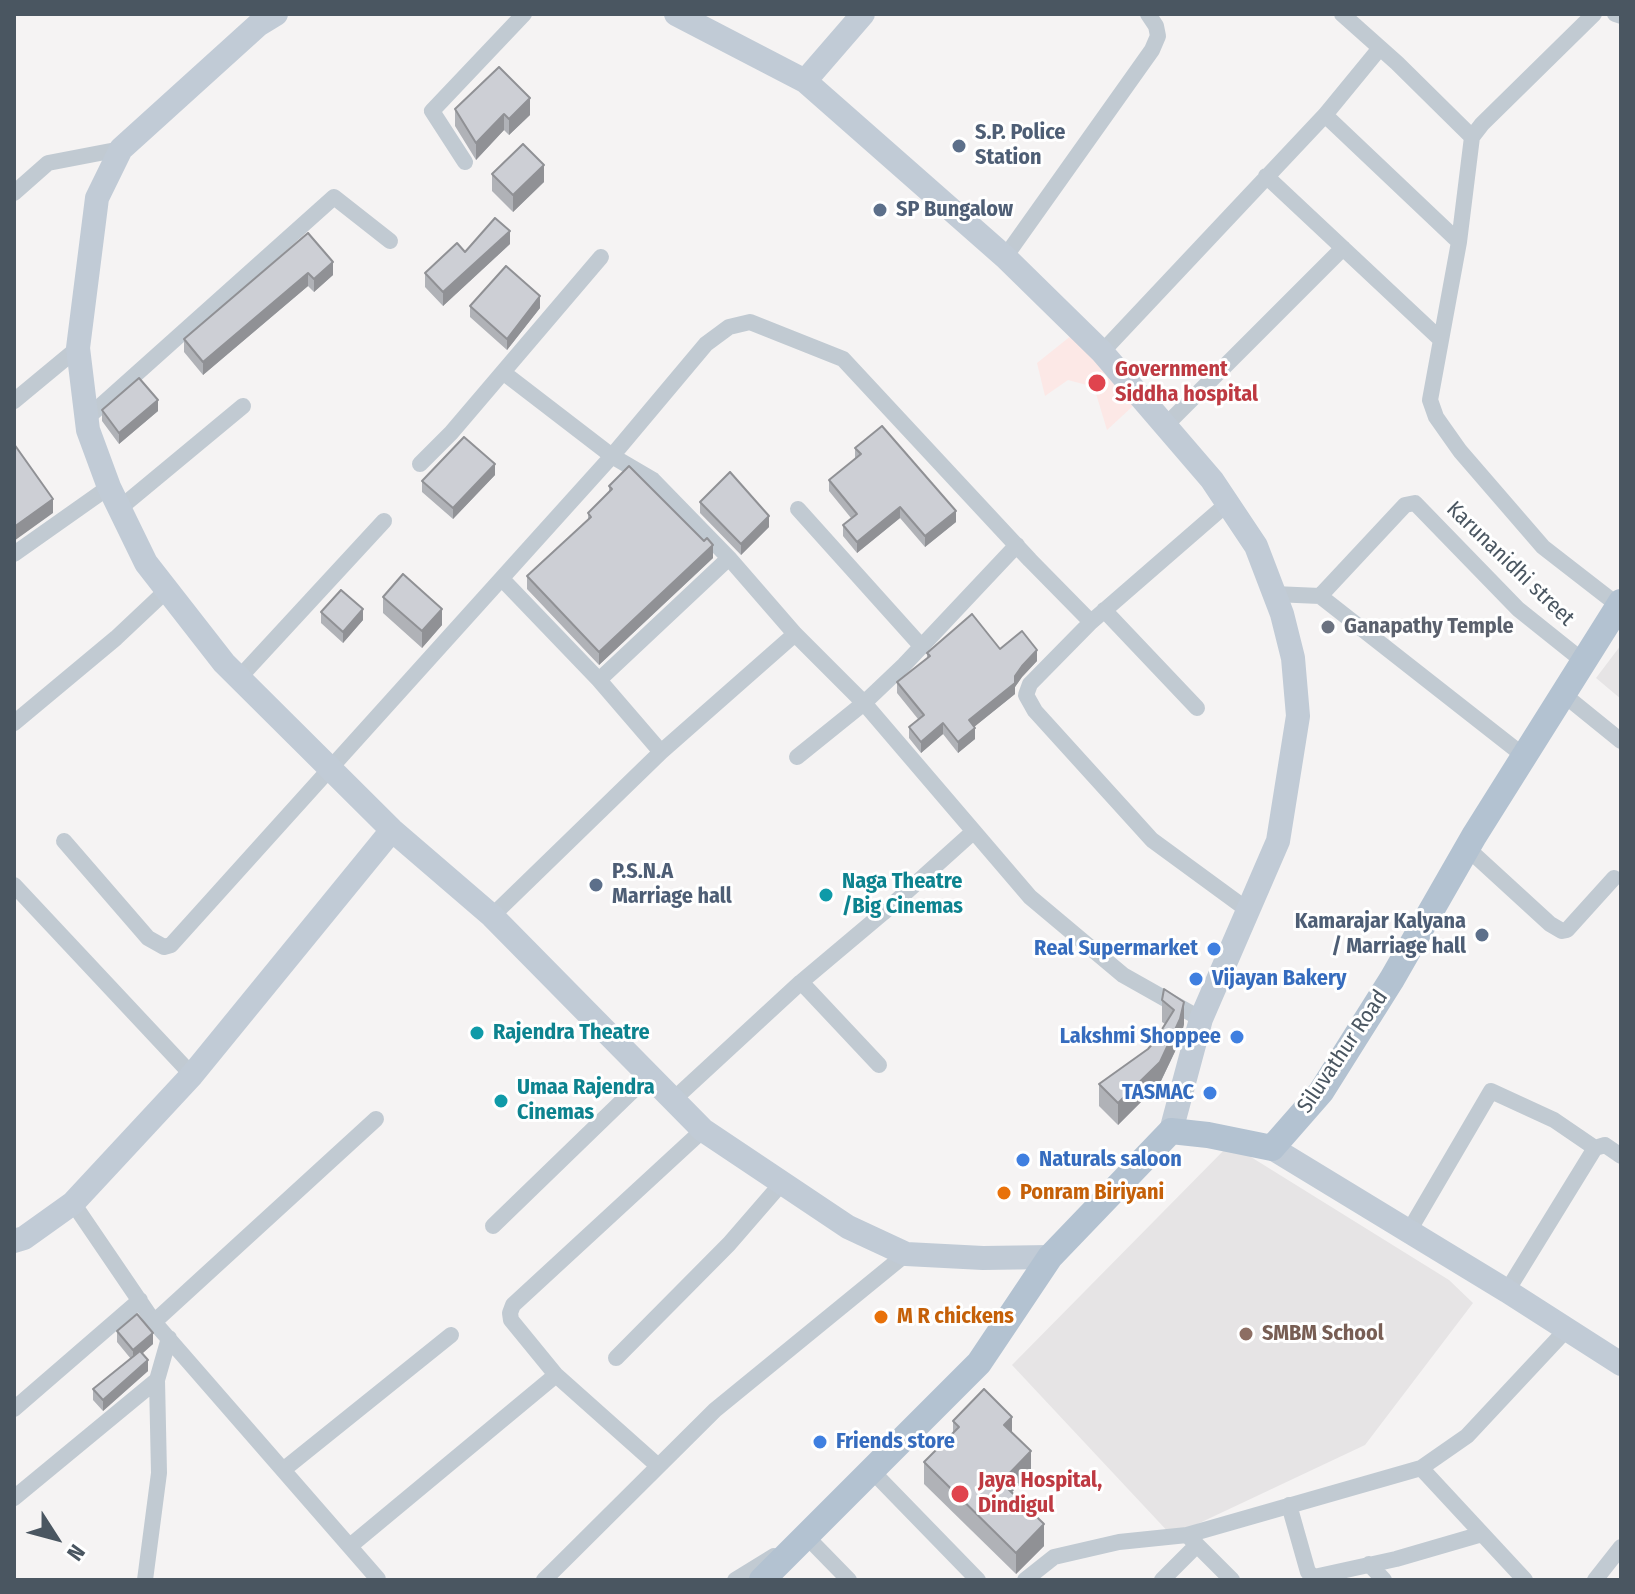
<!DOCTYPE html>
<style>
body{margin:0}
#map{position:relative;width:1635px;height:1594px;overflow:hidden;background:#f5f3f3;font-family:"Fira Sans Condensed",sans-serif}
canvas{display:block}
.frame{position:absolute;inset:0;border:16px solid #4a5661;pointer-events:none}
.north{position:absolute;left:16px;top:1498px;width:80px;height:80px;-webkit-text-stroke:6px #fff;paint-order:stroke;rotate:126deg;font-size:22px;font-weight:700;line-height:32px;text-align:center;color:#4a5661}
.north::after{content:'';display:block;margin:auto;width:28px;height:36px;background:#4a5661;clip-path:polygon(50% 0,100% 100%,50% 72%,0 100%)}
</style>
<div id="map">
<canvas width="1635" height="1594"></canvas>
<div class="frame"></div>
<div class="north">N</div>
</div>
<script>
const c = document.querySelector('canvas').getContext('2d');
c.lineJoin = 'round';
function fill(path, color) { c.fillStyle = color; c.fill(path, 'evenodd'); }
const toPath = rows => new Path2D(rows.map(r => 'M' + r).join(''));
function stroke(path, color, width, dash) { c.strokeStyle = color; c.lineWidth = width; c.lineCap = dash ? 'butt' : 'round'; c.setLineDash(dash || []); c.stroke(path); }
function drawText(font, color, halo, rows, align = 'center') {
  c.font = font + ' "Fira Sans Condensed",sans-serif'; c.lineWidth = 6; c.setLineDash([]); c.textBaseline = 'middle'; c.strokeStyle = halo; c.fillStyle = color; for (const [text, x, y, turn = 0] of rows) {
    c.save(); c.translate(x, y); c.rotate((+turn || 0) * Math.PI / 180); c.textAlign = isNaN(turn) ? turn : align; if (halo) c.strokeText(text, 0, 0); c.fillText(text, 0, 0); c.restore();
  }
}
const education = toPath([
 [1621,645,1621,699,1596,678],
 [1230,1144,1449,1280,1473,1303,1365,1445,1172,1536,1012,1365]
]);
const medical = toPath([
 [1072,335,1133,406,1107,430,1094,387,1068,380,1045,396,1037,363]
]);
const street = toPath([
 [1342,14,1397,63,1472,137],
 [1594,14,1482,124,1472,137,1459,242,1430,400,1436,417,1460,451,1543,547,1619,606],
 [1615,14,1621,16],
 [1325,115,1459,242],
 [465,162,432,111,524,14],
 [1266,176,1440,339],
 [14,193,48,163,121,149],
 [1005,257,1152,50,1158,36,1156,26,1148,14],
 [1102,352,1325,115,1380,48],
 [504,373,612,456,653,480,729,558,795,634,864,703,1030,897,1123,975,1201,1019],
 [14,401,78,348],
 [87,418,334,197,390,241],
 [1165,426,1343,248],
 [420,464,451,433,601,257],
 [1228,503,1091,622,1030,684,1026,695,1035,711,1152,840,1249,911],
 [120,508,243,406],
 [798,509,922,647],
 [14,554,109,487],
 [502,579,599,680,661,752],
 [1274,594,1320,596],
 [1104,610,1197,708],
 [239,678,384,521],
 [599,680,729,558],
 [1563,694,1621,741],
 [14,723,116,638,167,590],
 [1524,756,1320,596,1405,505,1415,503,1518,609,1583,661],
 [797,757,864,703,904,665,1017,545],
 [64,841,148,938,164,947,171,945,612,456,706,344,729,327,750,322,843,359,1030,560,1091,622],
 [1467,848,1550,924,1562,931,1567,930,1614,878],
 [14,885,192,1075],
 [492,916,661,752,795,634],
 [801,982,879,1065],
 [673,1100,801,982,883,913,973,832],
 [73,1203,154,1322,378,1579,376,1580],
 [493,1226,650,1074],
 [1409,1231,1491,1091,1554,1120,1595,1148],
 [1507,1291,1595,1148,1605,1145,1621,1156],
 [154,1322,376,1119],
 [616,1358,729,1244,781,1184],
 [14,1409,140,1300],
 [657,1465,556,1375,511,1320,510,1313,513,1305,703,1130],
 [1421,1468,1525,1580],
 [283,1470,451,1335],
 [872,1471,978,1580],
 [14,1498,157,1380],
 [1289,1505,1308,1572,1314,1577,1396,1559,1482,1534],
 [1187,1535,1232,1580],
 [806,1536,849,1580],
 [350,1546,556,1375],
 [1369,1564,1384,1580],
 [145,1580,159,1473,157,1380,169,1338],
 [544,1580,715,1410,906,1254],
 [735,1580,774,1556],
 [1025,1580,1054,1557,1119,1542,1187,1535,1421,1468,1467,1436,1567,1329],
 [1162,1580,1197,1545],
 [1595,1580,1621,1547]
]);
const secondary = toPath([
 [276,14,258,25,121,149,97,198,78,348,88,430,109,487,146,563,224,663,392,830,492,916,703,1130,848,1227,906,1254,983,1258,1050,1257],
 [676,14,805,81],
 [863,14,805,81,1005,257,1102,352,1212,480,1256,546,1282,614,1293,658,1298,716,1278,841,1201,1019,1171,1131],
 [1272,1148,1507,1291,1621,1364],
 [14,1241,24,1238,73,1203,192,1075,392,830]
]);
const primary = toPath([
 [762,1580,979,1363,1050,1257,1171,1131,1208,1135,1272,1148,1321,1092,1392,979,1474,836,1621,602]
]);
const wall = toPath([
 [455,109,530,115,509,135,504,130,476,160,455,126],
 [492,174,544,182,513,212,492,191],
 [308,233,333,275,314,292,308,286,203,375,184,352,184,339],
 [510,244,443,306,425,287,425,273,465,252],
 [470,306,540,308,507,350,470,317],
 [102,410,158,411,119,444,102,421],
 [855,448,956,522,925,547,900,518,857,553,843,536,843,525,851,518,829,491,829,480,855,459],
 [495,475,453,519,422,492,422,481],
 [609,486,713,558,599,665,527,589,527,576,588,520,588,513,609,492],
 [700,502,769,527,741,555,700,513],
 [383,597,442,625,422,648,383,613],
 [321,612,363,620,343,643,321,623],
 [1000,649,1037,661,1022,677,1015,687,1015,694,974,727,975,739,958,753,943,734,921,753,909,738,909,727,918,719,897,693,897,682,927,658,927,653],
 [1164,989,1184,1024,1180,1041,1160,1083,1118,1125,1099,1106,1099,1084,1148,1049,1154,1042,1165,1024,1162,1022,1162,1000],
 [117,1331,153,1344,142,1353,148,1371,103,1411,93,1400,93,1389,131,1359,117,1342],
 [953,1421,1012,1432,1031,1473,1012,1492,1044,1546,1016,1574,924,1484,924,1462,953,1433]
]);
const shadedWall = toPath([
 [530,98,530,115,509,135,509,119],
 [504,114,504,130,476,160,476,143],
 [544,165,544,182,513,212,513,195],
 [510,231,510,244,443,306,443,292],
 [333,262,333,275,314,292,314,279],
 [308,273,308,286,203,375,203,362],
 [540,296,540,308,507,350,507,339],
 [158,400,158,411,119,444,119,433],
 [495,464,495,475,453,519,453,508],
 [53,499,53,513,14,541,14,527],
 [900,507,900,518,857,553,857,542],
 [956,511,956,522,925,547,925,536],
 [769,516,769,527,741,555,741,544],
 [713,545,713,558,599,665,599,652],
 [363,609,363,620,343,643,343,632],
 [442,609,442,625,422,648,422,631],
 [1037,650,1037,661,1022,677,1015,687,1015,676,1022,666],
 [1015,683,1015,694,969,731,969,720],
 [943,723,943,734,921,753,921,742],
 [975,728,975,739,958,753,958,742],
 [1184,1002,1184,1024,1180,1041,1160,1083,1118,1125,1118,1103],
 [153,1333,153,1344,133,1362,133,1350],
 [148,1360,148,1371,103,1411,103,1400],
 [1012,1417,1012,1439,1004,1425],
 [1031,1451,1031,1473,1001,1503,1001,1482],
 [1044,1524,1044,1546,1016,1574,1016,1553]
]);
const building = toPath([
 [499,67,530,98,509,119,504,114,476,143,455,109,499,67],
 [523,144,544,165,513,195,492,174,523,144],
 [495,218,510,231,443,292,425,273,457,243,465,252,495,218],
 [308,233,333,262,314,279,308,273,203,362,184,339,308,233],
 [506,266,540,296,507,339,470,306,506,266],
 [139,378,158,400,119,433,102,410,139,378],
 [882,426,956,511,925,536,900,507,857,542,843,525,857,514,829,480,861,454,855,448,882,426],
 [464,437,495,464,453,508,422,481,464,437],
 [14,444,53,499,14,527,14,444],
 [629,466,704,541,707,538,713,545,599,652,527,576,591,517,588,513,612,489,609,486,629,466],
 [730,472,769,516,741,544,700,502,730,472],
 [403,574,442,609,422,631,383,597,403,574],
 [341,590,363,609,343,632,321,612,341,590],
 [972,614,1000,649,1022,631,1037,650,1022,666,1015,676,1015,683,969,720,975,728,958,742,943,723,921,742,909,727,924,715,897,682,930,656,927,653,972,614],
 [1164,989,1184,1002,1180,1019,1160,1062,1118,1103,1099,1084,1148,1049,1154,1042,1174,1010,1162,1000,1164,989],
 [137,1314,153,1333,133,1350,117,1331,137,1314],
 [140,1351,148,1360,103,1400,93,1389,140,1351],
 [984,1389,1012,1417,1004,1425,1031,1451,1001,1482,1044,1524,1016,1553,924,1462,959,1427,953,1421,984,1389]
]);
const markers = [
 [959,146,8,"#5c6f8a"],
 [880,210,8,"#5c6f8a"],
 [1097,383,10,"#e0444e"],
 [1328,627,8,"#6b7280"],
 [596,885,8,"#5c6f8a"],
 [826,895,8,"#0f9aa8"],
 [1482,935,8,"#5c6f8a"],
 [1214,949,8,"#3f7fe0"],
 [1196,979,8,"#3f7fe0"],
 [477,1033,8,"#0f9aa8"],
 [1237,1037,8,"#3f7fe0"],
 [1210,1093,8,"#3f7fe0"],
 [501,1101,8,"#0f9aa8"],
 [1023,1160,8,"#3f7fe0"],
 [1004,1193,8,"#e8710a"],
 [881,1317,8,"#e8710a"],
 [1246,1334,8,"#8d6e63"],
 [820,1442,8,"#3f7fe0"],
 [960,1494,10,"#e0444e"]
];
const serviceNames = [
 ["S.P. Police",975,133],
 ["Station",975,158],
 ["SP Bungalow",896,210],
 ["P.S.N.A",612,872],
 ["Marriage hall",612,897],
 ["Kamarajar Kalyana",1466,922,"right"],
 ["/ Marriage hall",1466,947,"right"]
];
const healthNames = [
 ["Government",1115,370],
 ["Siddha hospital",1115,395],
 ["Jaya Hospital,",978,1481],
 ["Dindigul",978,1506]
];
const streetNames = [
 ["Karunanidhi street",1510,564,44],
 ["Siluvathur Road",1343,1052,-56]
];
const worshipNames = [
 ["Ganapathy Temple",1344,627]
];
const cultureNames = [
 ["Naga Theatre",842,882],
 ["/Big Cinemas",842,907],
 ["Rajendra Theatre",493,1033],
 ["Umaa Rajendra",517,1088],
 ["Cinemas",517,1113]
];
const shopNames = [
 ["Real Supermarket",1198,949],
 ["Vijayan Bakery",1212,979,"left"],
 ["Lakshmi Shoppee",1221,1037],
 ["TASMAC",1194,1093],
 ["Naturals saloon",1039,1160,"left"],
 ["Friends store",836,1442,"left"]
];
const foodNames = [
 ["Ponram Biriyani",1020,1193],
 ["M R chickens",897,1317]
];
const educationNames = [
 ["SMBM School",1262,1334]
];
fill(education, '#e6e4e5');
fill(medical, '#fce8e6');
stroke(street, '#c1cad2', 16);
stroke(secondary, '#c1cbd6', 24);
stroke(primary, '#b3c2d1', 26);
fill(wall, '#b0b2b7');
fill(shadedWall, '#909195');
fill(building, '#cdcfd5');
stroke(building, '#909195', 2);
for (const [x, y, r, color] of markers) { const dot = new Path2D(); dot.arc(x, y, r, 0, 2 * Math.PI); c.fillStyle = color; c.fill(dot); stroke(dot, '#fff', 3); }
drawText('bold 22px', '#4e5e75', '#fff', serviceNames, 'left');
drawText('bold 22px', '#be3a42', '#fff', healthNames, 'left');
drawText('22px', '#4a5661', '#fff', streetNames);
drawText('bold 22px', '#5b616d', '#fff', worshipNames, 'left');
drawText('bold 22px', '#0d838f', '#fff', cultureNames, 'left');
drawText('bold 22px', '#366cbe', '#fff', shopNames, 'right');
drawText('bold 22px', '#c56008', '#fff', foodNames, 'left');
drawText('bold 22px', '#785e54', '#fff', educationNames, 'left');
</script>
